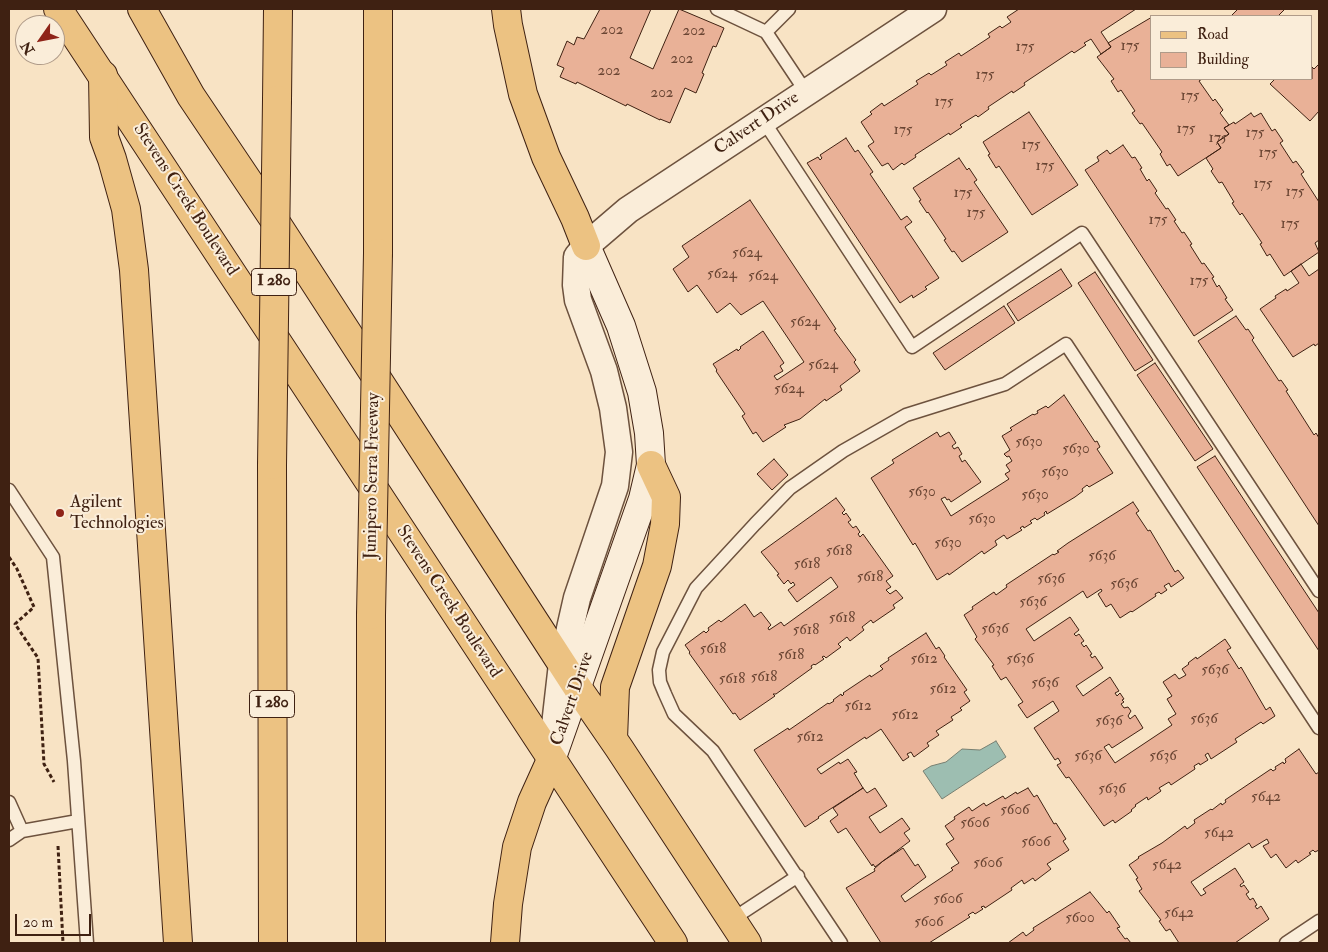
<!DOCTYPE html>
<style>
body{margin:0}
#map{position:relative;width:1328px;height:952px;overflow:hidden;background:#f8e3c4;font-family:"IM FELL Double Pica",serif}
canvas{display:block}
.frame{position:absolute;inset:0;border:10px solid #3f2112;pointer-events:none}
.legend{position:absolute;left:1150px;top:15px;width:162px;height:65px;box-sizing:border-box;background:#faedd9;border:1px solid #af9b89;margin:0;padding:6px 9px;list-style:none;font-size:15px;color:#3f2112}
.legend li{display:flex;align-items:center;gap:10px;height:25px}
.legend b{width:25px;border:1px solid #af9b89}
.north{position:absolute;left:15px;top:15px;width:50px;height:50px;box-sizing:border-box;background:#faedd9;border:1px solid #af9b89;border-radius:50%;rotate:237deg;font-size:14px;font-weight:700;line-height:20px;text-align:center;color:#3f2112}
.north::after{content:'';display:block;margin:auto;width:18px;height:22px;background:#8f2418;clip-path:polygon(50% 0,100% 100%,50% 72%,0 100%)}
.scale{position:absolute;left:15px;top:914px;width:76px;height:22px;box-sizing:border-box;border:2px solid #3f2112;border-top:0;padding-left:6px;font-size:15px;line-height:18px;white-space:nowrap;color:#3f2112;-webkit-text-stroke:4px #faedd9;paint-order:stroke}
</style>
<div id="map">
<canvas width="1328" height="952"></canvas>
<div class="frame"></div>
<ul class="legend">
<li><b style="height:6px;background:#ecc282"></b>Road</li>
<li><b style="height:14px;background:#e9b197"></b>Building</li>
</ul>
<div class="north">N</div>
<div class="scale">20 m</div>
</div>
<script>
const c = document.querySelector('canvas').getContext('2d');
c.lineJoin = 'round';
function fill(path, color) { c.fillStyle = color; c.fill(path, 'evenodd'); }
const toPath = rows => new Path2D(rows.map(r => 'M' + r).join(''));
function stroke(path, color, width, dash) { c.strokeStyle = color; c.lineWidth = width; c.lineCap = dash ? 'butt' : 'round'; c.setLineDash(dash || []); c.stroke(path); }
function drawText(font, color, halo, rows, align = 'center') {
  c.font = font + ' "IM FELL Double Pica",serif'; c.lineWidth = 4; c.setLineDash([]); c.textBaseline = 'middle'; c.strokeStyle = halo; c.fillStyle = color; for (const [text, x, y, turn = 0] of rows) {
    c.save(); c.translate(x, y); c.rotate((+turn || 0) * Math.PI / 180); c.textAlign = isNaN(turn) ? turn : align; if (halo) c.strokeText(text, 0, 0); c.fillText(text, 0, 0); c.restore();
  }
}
const water = toPath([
 [996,741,1006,757,942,799,923,771,931,766,946,762,962,749,980,750,996,741]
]);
const building = toPath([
 [600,9,651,9,630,58,653,69,679,9,724,28,716,47,713,46,702,73,704,74,696,93,685,88,670,123,660,119,660,120,627,104,626,106,577,82,576,84,560,77,564,68,557,65,567,41,574,45,577,37,584,39,600,9],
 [1019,9,1136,9,1101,32,1111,47,1101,54,1091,39,1084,43,1086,45,1074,53,1072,51,1024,83,1025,85,1013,93,1012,91,988,107,989,109,978,117,976,115,960,125,962,127,950,135,949,133,915,155,916,157,904,165,902,163,893,170,888,163,882,166,868,146,874,142,861,122,872,114,870,112,882,103,884,106,918,84,916,81,929,73,931,75,947,65,945,62,959,53,961,56,990,37,988,34,1000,26,1002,28,1011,22,1007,17,1019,9],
 [1238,9,1285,9,1278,16,1231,16,1238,9],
 [1152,17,1152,79,1202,79,1199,81,1213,101,1215,99,1223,110,1220,113,1229,125,1224,128,1229,134,1217,142,1221,148,1178,176,1170,164,1167,166,1160,154,1162,152,1142,123,1140,124,1132,113,1135,111,1121,90,1118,92,1111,81,1114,79,1097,57,1111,47,1108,43,1152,17],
 [1319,64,1319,111,1310,121,1270,84,1275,79,1312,79,1312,67,1314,69,1319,64],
 [1029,112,1078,185,1032,215,999,166,996,168,988,155,990,154,983,142,1029,112],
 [1251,113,1254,117,1261,113,1272,131,1275,129,1283,141,1280,143,1293,163,1296,161,1304,172,1301,174,1319,202,1319,240,1315,243,1319,252,1284,276,1270,254,1267,256,1260,244,1262,243,1242,213,1240,215,1232,203,1234,202,1222,182,1219,183,1211,171,1213,169,1206,158,1221,148,1217,142,1229,134,1224,128,1234,122,1235,124,1251,113],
 [846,138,855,152,858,150,873,172,870,174,901,220,907,216,912,222,905,227,939,278,925,287,927,289,913,298,912,295,900,303,807,163,818,157,820,160,822,158,820,155,846,138],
 [1123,145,1132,158,1135,157,1142,168,1140,169,1147,181,1149,179,1157,191,1155,193,1166,209,1168,208,1176,220,1174,221,1182,233,1184,232,1192,244,1190,245,1202,264,1204,263,1214,277,1212,278,1217,287,1219,285,1227,298,1225,299,1233,310,1194,336,1085,170,1099,161,1097,157,1107,150,1110,154,1123,145],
 [959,158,967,170,969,168,977,180,974,182,1008,232,962,262,954,251,952,252,944,240,946,239,928,212,927,213,919,201,921,200,913,188,959,158],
 [750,200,836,329,834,330,856,360,854,362,860,371,840,386,842,390,826,401,825,399,800,419,784,425,786,427,763,442,756,432,753,434,742,416,745,414,716,371,717,370,713,364,737,349,738,351,741,348,740,347,763,331,784,363,780,366,783,371,774,376,777,380,804,362,763,301,741,315,730,303,717,313,697,285,688,292,673,269,689,257,682,246,750,200],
 [1301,264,1309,276,1319,269,1319,343,1315,346,1314,344,1293,357,1260,309,1276,298,1275,296,1286,289,1287,291,1299,283,1291,271,1301,264],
 [1061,269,1072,286,1018,321,1007,304,1061,269],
 [1095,272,1153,360,1135,371,1078,283,1095,272],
 [1004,306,1015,323,945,370,933,353,1004,306],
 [1236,316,1246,330,1248,329,1254,338,1252,340,1279,381,1281,380,1288,390,1286,391,1314,435,1316,433,1319,438,1319,526,1198,341,1236,316],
 [1155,363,1213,449,1195,461,1137,375,1155,363],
 [1064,395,1095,442,1097,441,1100,447,1097,449,1113,473,1089,487,1087,485,1082,489,1083,491,1075,497,1047,514,1046,511,1044,513,1045,515,1037,520,1035,518,1030,521,1032,523,1024,528,1023,526,1020,528,1022,530,1007,539,1004,535,995,541,997,545,984,554,982,551,949,575,948,573,937,580,915,543,913,545,871,478,894,463,892,460,937,432,940,437,949,432,956,443,952,446,954,449,958,447,962,454,959,456,962,462,965,460,981,482,951,502,949,499,947,500,945,497,941,499,951,516,1009,479,1005,474,1010,471,1006,465,1012,461,1009,456,1007,457,1004,454,1010,450,1002,436,1012,430,1010,428,1033,414,1034,415,1038,413,1037,411,1046,406,1048,408,1064,395],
 [1215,456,1319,613,1319,651,1197,467,1215,456],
 [774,459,788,475,772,490,757,474,774,459],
 [836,498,845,510,842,513,844,515,846,513,851,520,848,522,853,528,856,526,860,532,858,534,860,537,863,534,893,576,886,581,891,587,886,590,890,594,896,590,903,598,893,605,895,608,873,623,871,620,862,627,864,630,850,641,847,637,838,644,841,647,826,658,824,656,822,657,824,659,815,665,814,664,811,666,812,668,776,694,773,694,775,696,740,720,735,713,733,714,689,653,690,652,685,645,704,631,706,633,709,630,708,628,719,620,721,622,745,604,754,617,761,612,771,625,768,628,769,630,781,622,784,626,838,587,831,577,797,602,788,590,795,585,793,582,791,584,788,580,784,584,777,575,779,574,761,552,836,498],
 [1133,502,1139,511,1136,513,1148,531,1150,530,1175,572,1178,570,1184,578,1171,587,1169,583,1164,586,1167,590,1161,594,1159,592,1155,594,1156,596,1132,612,1131,611,1120,618,1111,604,1106,607,1098,594,1102,591,1101,589,1087,598,1083,591,1026,629,1034,641,1070,617,1079,630,1074,634,1076,636,1079,634,1084,641,1081,643,1084,647,1086,645,1092,654,1090,655,1092,658,1095,656,1103,668,1076,686,1083,696,1110,677,1119,691,1115,693,1117,696,1120,693,1124,699,1122,700,1124,702,1121,704,1124,708,1128,707,1131,711,1128,716,1130,719,1135,715,1143,728,1112,748,1109,744,1104,747,1115,763,1172,725,1168,719,1176,714,1167,699,1172,696,1163,682,1175,674,1179,679,1186,675,1182,669,1189,664,1188,663,1196,657,1197,659,1225,639,1231,648,1227,650,1239,669,1241,667,1266,710,1270,707,1275,716,1263,724,1261,722,1235,739,1237,742,1211,759,1208,753,1205,755,1208,760,1200,765,1199,763,1194,766,1195,769,1171,785,1169,782,1159,788,1161,791,1148,800,1147,797,1135,805,1136,806,1131,810,1132,811,1115,823,1113,820,1104,826,1069,777,1066,778,1057,765,1061,763,1058,758,1055,760,1034,728,1059,711,1053,701,1027,718,1018,705,1023,702,1006,677,1001,680,992,666,994,665,975,639,977,637,964,615,973,609,972,607,994,592,996,595,1007,587,1006,585,1053,554,1054,555,1059,552,1057,551,1068,543,1133,502],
 [926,633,936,649,939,647,945,656,944,657,967,690,964,692,970,701,960,708,962,710,951,717,953,720,936,731,939,735,927,743,929,746,914,757,911,752,907,754,909,757,903,761,881,729,866,739,865,737,817,769,821,774,839,762,840,764,848,759,857,772,854,773,863,788,818,817,819,818,805,827,754,750,788,728,789,730,828,703,829,704,834,701,833,700,841,694,842,696,844,694,843,693,870,675,871,677,883,669,880,666,889,660,888,658,926,633],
 [1299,749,1316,774,1319,772,1319,850,1315,852,1313,850,1309,853,1311,854,1298,863,1296,860,1286,868,1276,854,1271,858,1263,846,1269,843,1267,839,1252,848,1249,843,1191,882,1201,896,1206,893,1203,889,1235,868,1244,882,1240,885,1241,887,1244,885,1249,892,1246,894,1250,900,1253,898,1257,905,1255,906,1257,909,1261,906,1269,919,1235,943,1179,943,1170,929,1166,931,1159,921,1161,920,1139,891,1142,889,1136,879,1138,878,1129,865,1139,858,1138,857,1162,843,1185,826,1187,829,1195,823,1194,820,1211,809,1212,810,1221,803,1222,805,1226,802,1225,800,1271,769,1273,771,1276,769,1275,767,1283,762,1284,764,1286,762,1285,759,1299,749],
 [863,788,867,793,875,788,887,806,869,817,880,833,902,818,910,829,904,833,910,841,875,867,873,864,872,866,846,828,838,833,830,821,838,815,833,808,863,788],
 [1028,788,1034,797,1037,795,1054,824,1056,823,1066,839,1063,841,1069,850,1047,864,1051,869,1035,881,1033,878,1024,884,1022,880,1011,888,1012,890,985,908,984,906,981,907,983,909,975,914,973,912,968,915,970,917,929,943,881,943,846,888,875,871,874,869,883,861,903,848,915,866,918,864,926,877,901,896,905,902,953,870,951,868,959,863,946,844,954,839,945,826,955,819,954,817,969,807,972,811,984,803,986,806,1003,796,1005,799,1016,792,1017,794,1028,788],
 [1090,892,1107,913,1109,911,1120,927,1117,928,1125,939,1127,938,1131,943,1008,943,1023,932,1026,936,1034,930,1033,928,1090,892]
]);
const path = toPath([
 [9,557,17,569,34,607,15,624,38,658,44,764,54,782],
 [58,846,63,943]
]);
const service = toPath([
 [717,9,766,32,806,92],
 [766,32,789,9],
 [763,120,912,347,1082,233,1319,591],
 [9,490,53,557,74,761,87,943],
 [9,802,22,831,78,821],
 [9,840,22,831],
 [731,920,798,876],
 [841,943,713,751,674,714,665,694,660,682,659,670,663,652,696,588,755,524,790,488,843,451,906,415,1005,384,1066,344,1319,728],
 [1286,943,1319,921]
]);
const minor = toPath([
 [554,734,562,664,577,598,615,486,619,452,613,408,604,371,578,300,576,285,577,257,586,246,628,210,933,9]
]);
const secondary = toPath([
 [551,760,643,499,651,465,649,433,642,392,621,326,586,246]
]);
const primary = toPath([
 [58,9,673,943],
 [142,9,191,96,275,221,577,687,619,748,747,943],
 [613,739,615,687,657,566,665,524,666,497,651,465]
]);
const motorway = toPath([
 [506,9,508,25,523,94,546,157,575,218,586,246],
 [103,75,104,137,112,159,126,209,134,270,178,943],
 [277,100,278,9],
 [378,253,378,9],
 [272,465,273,943],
 [371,615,371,943],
 [505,943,508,904,517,847,532,802,551,760]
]);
const motorwayBridge = toPath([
 [272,465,277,100],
 [371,615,378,253]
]);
const markers = [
 [60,513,5,"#8f2418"]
];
const numberNames = [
 ["202",612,31],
 ["202",694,32],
 ["175",1130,47],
 ["175",1025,48],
 ["202",682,60],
 ["202",609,72],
 ["175",985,76],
 ["202",662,94],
 ["175",1190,97],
 ["175",944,103],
 ["175",1186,130],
 ["175",903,131],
 ["175",1255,134],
 ["175",1218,139],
 ["175",1031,146],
 ["175",1268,154],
 ["175",1045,167],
 ["175",1263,185],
 ["175",1295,193],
 ["175",963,194],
 ["175",976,214],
 ["175",1158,221],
 ["175",1290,225],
 ["5624",747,254],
 ["5624",722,275],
 ["5624",763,277],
 ["175",1199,282],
 ["5624",805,323],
 ["5624",823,366],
 ["5624",789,390],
 ["5630",1029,443],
 ["5630",1076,450],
 ["5630",1055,473],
 ["5630",922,493],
 ["5630",1035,496],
 ["5630",982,520],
 ["5630",948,544],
 ["5618",839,552],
 ["5636",1102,557],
 ["5618",807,565],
 ["5618",870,578],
 ["5636",1051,580],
 ["5636",1124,585],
 ["5636",1033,603],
 ["5618",842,619],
 ["5636",995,630],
 ["5618",806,631],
 ["5618",713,650],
 ["5618",791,656],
 ["5612",924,660],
 ["5636",1020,660],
 ["5636",1215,671],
 ["5618",764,678],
 ["5618",732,680],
 ["5636",1045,684],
 ["5612",943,690],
 ["5612",858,707],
 ["5612",905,716],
 ["5636",1204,720],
 ["5636",1109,722],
 ["5612",810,738],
 ["5636",1088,757],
 ["5636",1163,757],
 ["5636",1112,790],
 ["5642",1266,798],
 ["5606",1015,811],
 ["5606",975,824],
 ["5642",1219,834],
 ["5606",1036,843],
 ["5606",988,864],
 ["5642",1167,866],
 ["5606",948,900],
 ["5642",1179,914],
 ["5600",1080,919],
 ["5606",929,923]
];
const shields = [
 [274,282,45],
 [272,704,45]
];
const shieldNames = [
 ["I 280",274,282],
 ["I 280",272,704]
];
const streetNames = [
 ["Calvert Drive",757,124,-34],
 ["Stevens Creek Boulevard",185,200,57],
 ["Junipero Serra Freeway",373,476,-89],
 ["Stevens Creek Boulevard",448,602,57],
 ["Calvert Drive",573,699,-71]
];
const poiNames = [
 ["Agilent",70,503],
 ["Technologies",70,524]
];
fill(water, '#9dbeb1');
stroke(water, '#777f71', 1);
fill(building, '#e9b197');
stroke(building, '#3f2112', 1);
stroke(service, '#6d523e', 15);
stroke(minor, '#6d523e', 29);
stroke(secondary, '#3f2112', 30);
stroke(primary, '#3f2112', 30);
stroke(motorway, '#3f2112', 30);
stroke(path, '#3f2112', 3, [4, 2.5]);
stroke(service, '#faedd9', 12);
stroke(minor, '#faedd9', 26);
stroke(secondary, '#faedd9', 28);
stroke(primary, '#ecc282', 28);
stroke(motorway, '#ecc282', 28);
stroke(motorwayBridge, '#3f2112', 30, []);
stroke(motorwayBridge, '#ecc282', 28);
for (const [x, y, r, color] of markers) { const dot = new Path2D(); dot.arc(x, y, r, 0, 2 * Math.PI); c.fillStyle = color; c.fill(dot); stroke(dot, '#faedd9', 2); }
drawText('15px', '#6a4533', null, numberNames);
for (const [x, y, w] of shields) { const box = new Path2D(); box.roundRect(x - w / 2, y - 13.5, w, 27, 4); c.fillStyle = '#faedd9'; c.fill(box); stroke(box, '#3f2112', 1); }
drawText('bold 16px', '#3f2112', null, shieldNames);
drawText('18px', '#3f2112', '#faedd9', streetNames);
drawText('18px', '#3f2112', '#faedd9', poiNames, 'left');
</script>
